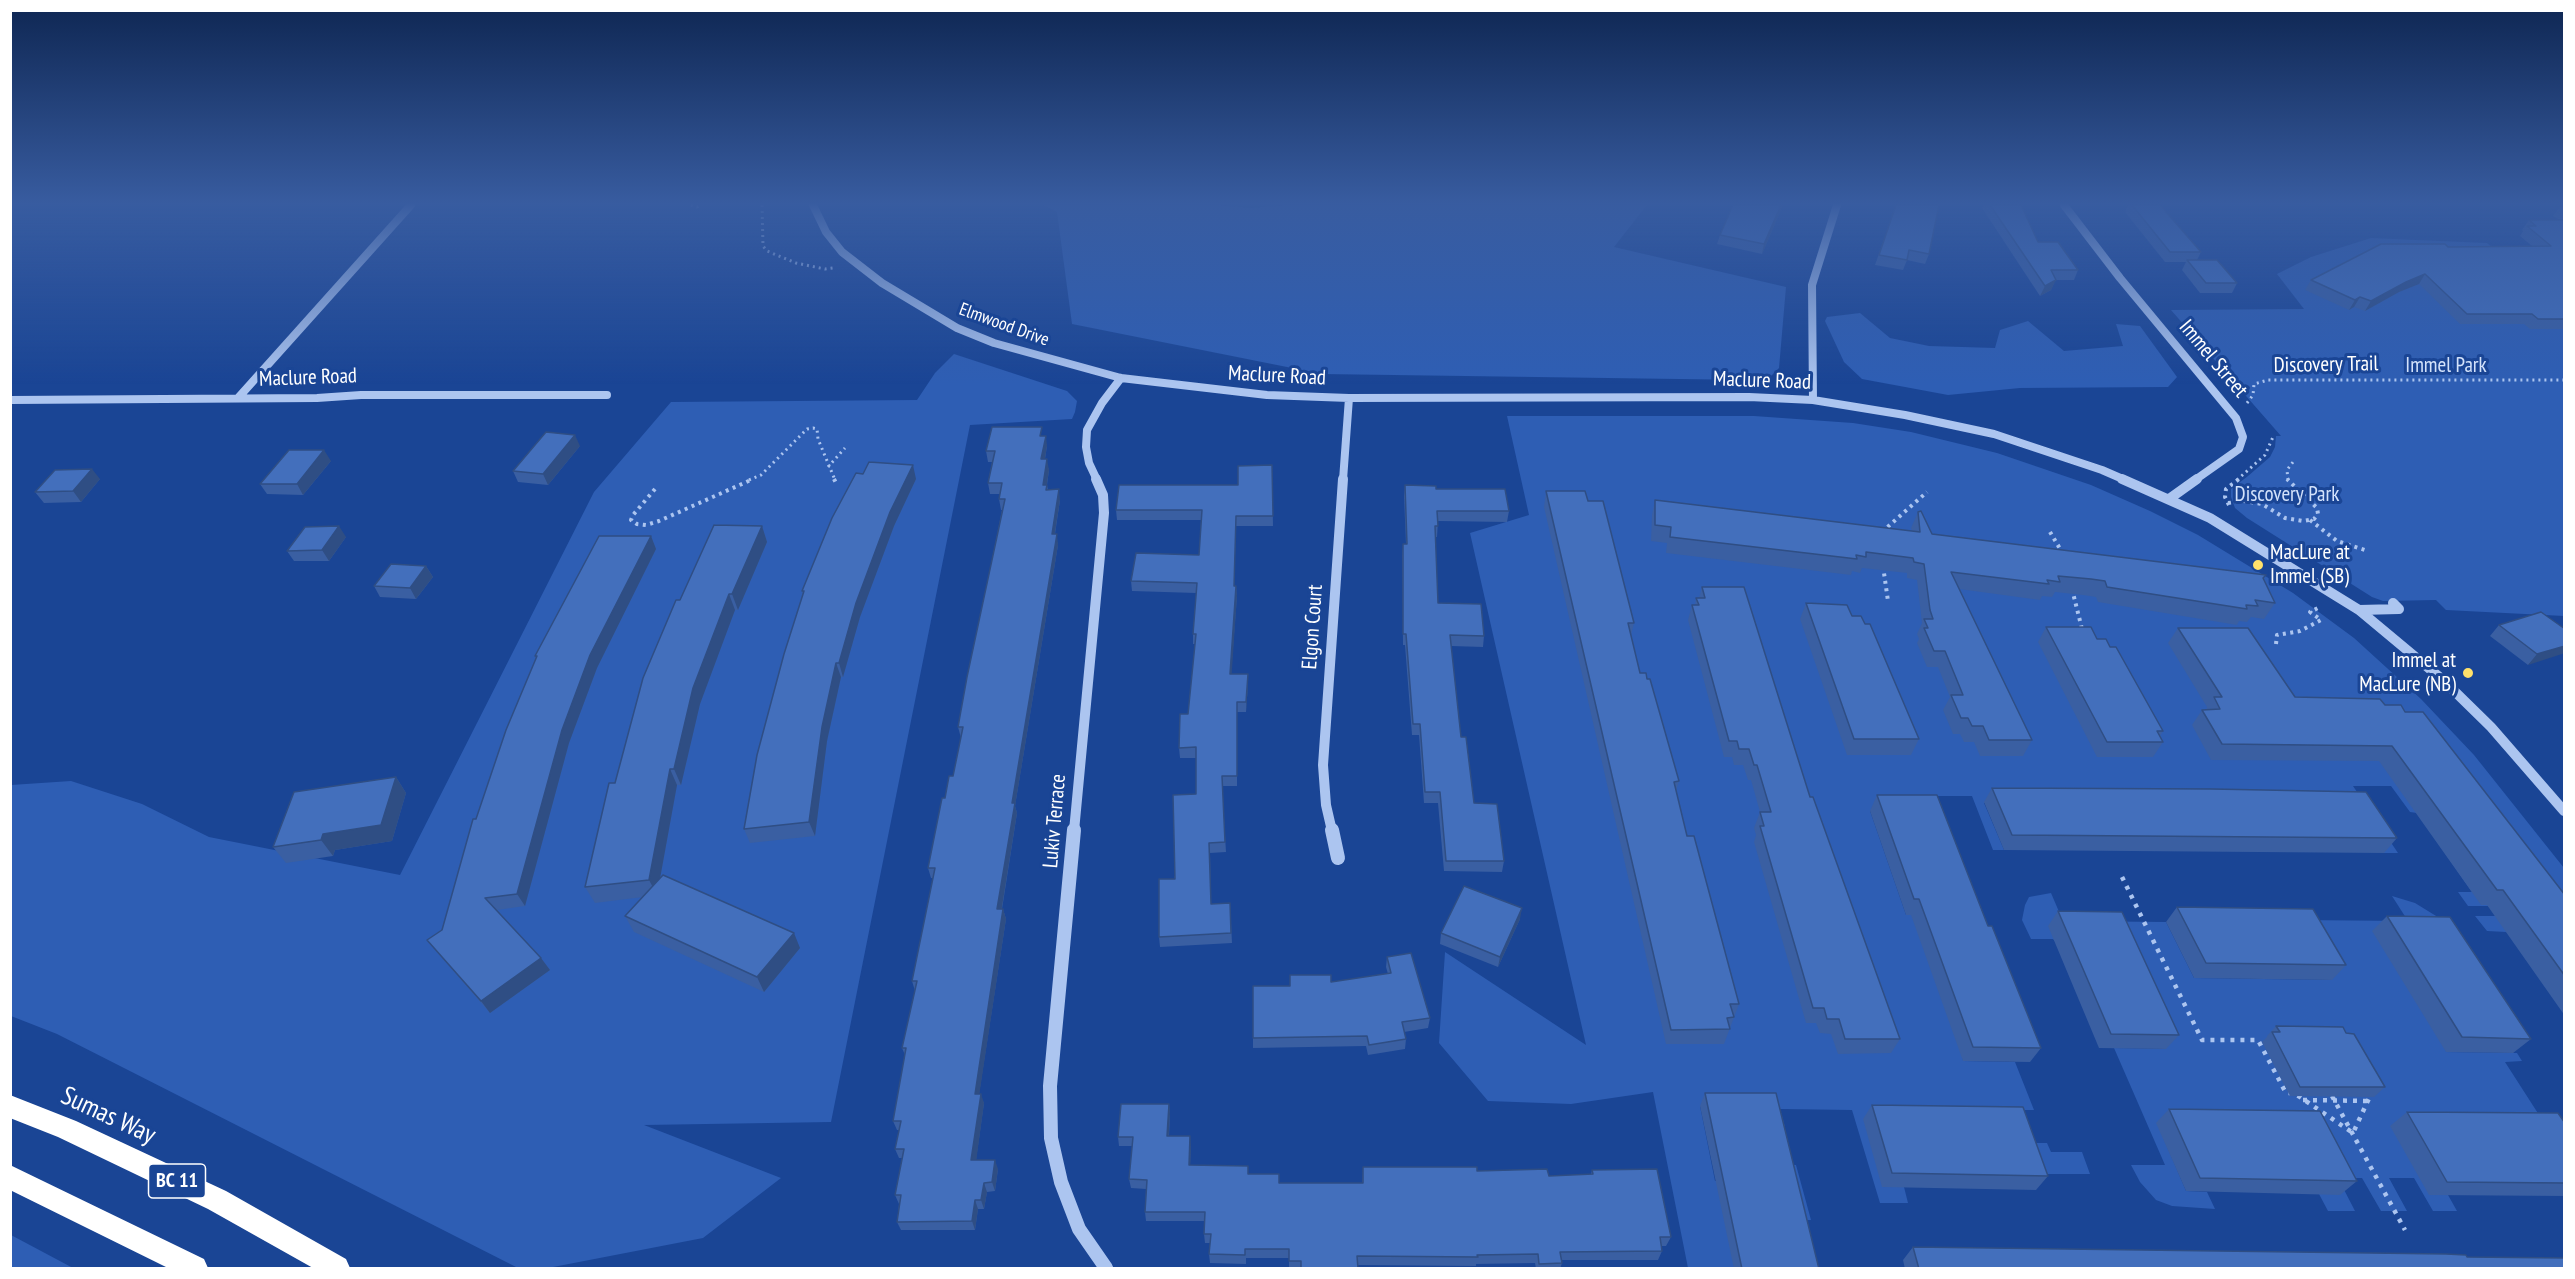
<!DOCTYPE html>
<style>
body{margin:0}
#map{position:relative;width:2575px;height:1279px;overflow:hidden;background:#1a4595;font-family:"PT Sans Narrow",sans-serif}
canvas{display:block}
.frame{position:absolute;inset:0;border:12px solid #fff;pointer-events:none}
</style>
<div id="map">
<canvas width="2575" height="1279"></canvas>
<div class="frame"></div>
</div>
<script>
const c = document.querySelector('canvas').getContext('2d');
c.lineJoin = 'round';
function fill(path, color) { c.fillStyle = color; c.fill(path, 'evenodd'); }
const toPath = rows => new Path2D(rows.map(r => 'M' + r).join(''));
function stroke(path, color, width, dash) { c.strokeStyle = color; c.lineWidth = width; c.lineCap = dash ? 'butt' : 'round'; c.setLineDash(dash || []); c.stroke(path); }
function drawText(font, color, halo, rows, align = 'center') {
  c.font = font + ' "PT Sans Narrow",sans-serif'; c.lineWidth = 6; c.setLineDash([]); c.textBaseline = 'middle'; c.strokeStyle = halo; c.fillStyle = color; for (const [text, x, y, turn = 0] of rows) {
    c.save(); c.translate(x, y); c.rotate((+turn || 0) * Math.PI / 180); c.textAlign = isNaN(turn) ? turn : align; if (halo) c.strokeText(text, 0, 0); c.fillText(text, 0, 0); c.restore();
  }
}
const green = toPath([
 [1043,205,1217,205,1251,208,1289,205,1647,205,1614,247,1786,287,1779,368,1769,378,1750,380,1322,374,1072,324,1057,212],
 [2371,238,2487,243,2564,306,2564,616,2446,610,2436,600,2383,601,2372,597,2247,518,2235,508,2231,497,2231,489,2248,476,2270,457,2275,447,2276,436,2281,436,2171,310,2304,309,2277,274,2311,257],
 [1860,313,1890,338,1929,346,1995,348,2000,330,2028,321,2064,351,2123,346,2116,324,2140,326,2177,377,2168,387,2020,388,1948,395,1862,379,1844,362,1825,321,1827,317],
 [954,354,1067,391,1077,401,1075,412,1072,419,970,425,831,1122,644,1125,781,1178,703,1238,548,1268,518,1268,57,1034,11,1016,11,785,71,781,142,804,209,837,400,875,594,492,671,402,917,400,935,373],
 [1507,416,1754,416,1853,423,1911,432,1997,453,2091,485,2150,511,2198,535,2293,593,2354,638,2421,699,2474,755,2564,868,2564,922,2506,932,2487,931,2475,916,2504,916,2497,906,2468,906,2458,892,2472,892,2417,813,2410,812,2391,786,2353,786,2398,853,2384,853,2353,806,1984,803,2004,850,1993,850,1972,796,1934,796,1870,811,1906,915,1952,915,1963,1061,2015,1062,2034,1110,2022,1110,2034,1143,2047,1143,2051,1152,2082,1152,2090,1174,2031,1174,1882,1187,1904,1187,1908,1203,1880,1203,1852,1110,1780,1109,1785,1127,1775,1127,1700,1106,1715,1181,1784,1164,1796,1165,1811,1220,1797,1220,1734,1268,1688,1268,1653,1092,1571,1104,1488,1101,1439,1043,1445,952,1586,1045,1470,533,1529,515],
 [2051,893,2063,921,2166,922,2194,978,2331,980,2297,920,2408,921,2392,896,2415,903,2441,919,2446,1052,2517,1053,2522,1061,2505,1062,2550,1132,2448,1195,2457,1211,2433,1211,2414,1178,2389,1178,2407,1211,2381,1211,2362,1178,2338,1178,2355,1211,2328,1211,2319,1194,2157,1123,2186,1191,2207,1192,2215,1209,2172,1206,2156,1200,2140,1182,2131,1165,2165,1165,2114,1048,2166,1049,2053,939,2031,939,2022,920,2025,905,2029,897],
 [10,1235,11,1235,73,1268,11,1268]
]);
const pathFar2 = toPath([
 [691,205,697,207,701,205],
 [762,205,763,246,767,251,796,263,825,269,833,268],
 [2247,403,2253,395,2254,384,2268,380,2564,380],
 [828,467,845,448],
 [749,480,761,475,807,429,813,428,817,429,818,439,835,480],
 [2237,480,2265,455,2273,437],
 [2288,480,2287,470,2293,462]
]);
const pathFar1 = toPath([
 [834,479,836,483],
 [655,489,633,515,631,520,637,524,646,525,659,521,753,479],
 [2228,503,2244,501,2262,504,2285,518,2303,521,2314,519,2318,514,2317,508,2287,479],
 [2229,505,2225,497,2226,489,2239,479],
 [2310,520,2337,541,2368,551],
 [1882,532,1927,492],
 [2050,532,2062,552],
 [1883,566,1888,601],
 [2072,589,2082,629],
 [2276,644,2277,635,2300,631,2321,620,2310,612,2318,608]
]);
const path = toPath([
 [2122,877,2202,1040,2258,1040,2286,1093,2294,1093,2353,1133,2371,1094],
 [2332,1096,2405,1230],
 [2303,1100,2368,1101]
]);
const minorFar2 = toPath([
 [813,205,826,232,842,252,882,283,957,328,994,343,1121,378,1267,395,1349,398,1749,397,1813,400,1905,415,1994,434,2102,470,2125,480],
 [2064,205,2120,278,2236,418,2243,437,2239,449,2195,480],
 [238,398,411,205],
 [10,400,317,398,361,395,607,395],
 [1813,400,1812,285,1837,205],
 [1097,480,1089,463,1086,447,1087,430,1102,403,1121,378],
 [1343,480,1349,398]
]);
const minorFar1 = toPath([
 [2122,479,2210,518,2359,610,2443,680,2491,727,2564,811],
 [2169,499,2197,479],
 [2359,610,2399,609,2393,603],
 [1074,831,1104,513,1103,495,1096,479],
 [1332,831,1326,805,1323,765,1343,479]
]);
const minor = toPath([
 [1074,830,1050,1086,1051,1138,1061,1182,1079,1229,1106,1268],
 [1332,830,1338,858]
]);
const highway = toPath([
 [10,1095,76,1121,226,1191,346,1259,350,1268,313,1268,208,1209,58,1137,10,1118,10,1095],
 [10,1165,204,1259,208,1268,168,1268,10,1190,10,1165]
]);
const wall = toPath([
 [1733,205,1783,205,1762,254,1717,244,1720,235],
 [1896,205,1929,254,1925,264,1907,260,1903,270,1875,265],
 [1983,205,2021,205,2038,242,2078,270,2074,280,2055,280,2051,290,2040,296,1982,208],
 [2128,205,2160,205,2201,252,2197,260,2237,283,2232,293,2200,293,2182,270,2186,262,2165,262,2125,212],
 [2564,205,2565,329,2530,329,2524,324,2460,324,2419,284,2399,292,2365,311,2354,307,2349,310,2305,290,2311,280,2448,247,2532,246,2520,236,2523,231,2522,230,2529,220,2560,220,2553,216,2560,207,2563,206],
 [1043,436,1047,446,1045,459,1049,470,1047,485,1048,490,1060,500,1055,534,1058,545,1015,806,1017,813,1002,909,1003,909,1006,919,979,1094,984,1103,976,1160,998,1169,995,1191,987,1192,984,1209,978,1209,975,1230,901,1230,897,1222,899,1204,895,1195,902,1158,899,1158,895,1149,899,1130,897,1130,893,1121,905,1055,902,1048,915,991,912,981,933,878,931,878,928,868,945,798,953,776,961,738,958,727,1002,510,1001,510,999,499,1000,494,990,494,988,483,992,462,988,462,986,451],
 [580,446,548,485,518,482,513,471],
 [331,461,303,495,267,494,260,484],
 [1272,465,1273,526,1236,526,1234,586,1236,586,1237,596,1231,674,1248,684,1246,712,1237,712,1237,786,1222,786,1226,852,1210,853,1211,904,1230,903,1232,943,1160,947,1159,937,1196,794,1196,758,1180,758,1179,748,1188,714,1195,644,1193,644,1193,634,1196,593,1132,591,1131,581,1199,555,1201,520,1117,520,1116,510,1238,485],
 [100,479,81,502,44,503,35,492],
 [916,479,894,526,860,617,843,677,841,677,827,741,815,836,750,843,744,829,803,595,802,591],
 [1405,485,1436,489,1509,511,1507,522,1438,521,1437,537,1435,537,1438,603,1484,636,1483,647,1451,646,1461,737,1474,803,1504,861,1502,872,1444,871,1438,803,1424,803,1419,735,1412,735,1405,645,1403,645,1402,555,1403,544,1406,544,1404,496],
 [1546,491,1634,623,1631,635,1640,673,1679,781,1676,791,1687,836,1739,1004,1724,1044,1666,1044,1544,507],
 [1655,500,1912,531,1911,528,1918,512,1932,534,2264,579,2275,603,2264,619,2251,617,2247,622,2239,621,2237,625,2098,602,2096,597,2083,595,2055,592,2052,597,2042,596,2040,600,1959,589,2032,740,2023,756,1980,756,1974,742,1964,742,1960,734,1953,734,1943,710,1950,697,1938,667,1927,667,1917,643,1919,639,1917,634,1922,623,1917,580,1907,578,1907,573,1862,568,1860,573,1852,571,1851,575,1666,553,1667,543,1651,541,1652,515],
 [762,526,767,542,738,610,735,610,700,704,681,785,677,785,660,879,800,948,764,992,634,932,625,916,643,897,595,903,585,887,615,783],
 [651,536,656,549,597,668,569,743,525,906,497,910,541,958,550,970,490,1013,437,952,427,940,442,930,476,819,536,659,535,656],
 [346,537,329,561,294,561,287,551],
 [426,566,433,577,416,599,380,597,374,586],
 [1702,587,1810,797,1900,1039,1891,1053,1838,1054,1831,1034,1820,1033,1816,1023,1806,1023,1754,842,1756,835,1754,828,1760,812,1751,780,1748,780,1743,765,1734,765,1732,757,1724,757,1688,620,1692,605,1695,605,1696,598,1699,598],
 [1806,603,1852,616,1919,739,1911,755,1847,755,1800,619],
 [2499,625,2565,629,2528,665,2490,636],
 [2046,627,2097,639,2163,731,2160,736,2163,742,2153,757,2097,757,2038,642],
 [2178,628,2295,697,2385,705,2405,712,2565,895,2565,1016,2487,905,2481,905,2379,761,2211,760,2192,725,2202,710,2206,710,2207,707,2168,643],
 [396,777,406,793,392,841,335,850,333,856,286,863,273,847],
 [1992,788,2397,838,2384,853,2004,850,1984,802],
 [1877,795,2041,1048,2030,1062,1963,1061,1911,915,1906,915,1870,811],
 [2177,907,2346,965,2332,980,2194,978,2166,922],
 [2058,911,2179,1035,2166,1049,2099,1048,2048,926],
 [2387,916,2531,1039,2513,1053,2446,1052,2372,931],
 [1520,919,1498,967,1440,944,1441,933],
 [1387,957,1430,1018,1428,1028,1404,1032,1406,1039,1405,1049,1368,1055,1366,1046,1253,1048,1253,1038,1331,982,1388,974,1386,967],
 [2276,1026,2346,1033,2385,1087,2374,1097,2290,1096,2262,1042,2267,1037,2267,1036],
 [1705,1093,1819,1269,1734,1269,1700,1106],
 [1169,1104,1170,1114,1169,1136,1191,1146,1190,1165,1249,1174,1279,1183,1362,1183,1363,1167,1477,1171,1549,1176,1591,1174,1592,1170,1671,1237,1666,1246,1661,1246,1662,1251,1658,1260,1562,1260,1562,1263,1560,1269,1536,1269,1535,1263,1476,1264,1476,1266,1358,1265,1358,1269,1289,1269,1289,1258,1246,1258,1246,1264,1210,1263,1209,1254,1210,1243,1205,1243,1204,1234,1205,1221,1146,1221,1145,1212,1146,1189,1131,1188,1129,1179,1132,1146,1119,1146,1118,1137],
 [1872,1105,2048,1176,2036,1190,1882,1187,1863,1119],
 [2169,1109,2357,1181,2340,1195,2186,1191,2156,1123],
 [2407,1112,2565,1123,2565,1196,2429,1195,2390,1126],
 [1913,1247,2467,1257,2565,1269,1905,1269,1903,1260]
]);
const shadedWall = toPath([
 [1781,205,1783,205,1762,254,1764,244],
 [2425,274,2419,284,2399,292,2365,311,2371,301,2406,282],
 [2056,280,2051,290,2040,296,2045,286],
 [2360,297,2354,307,2349,310,2355,300],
 [575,435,580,446,548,485,543,474],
 [1046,436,1047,446,1043,470,1041,459],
 [324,450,331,461,303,495,297,484],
 [1047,459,1049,470,1045,496,1043,485],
 [913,465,916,479,894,526,860,617,843,677,839,663,856,603,890,512],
 [92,469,100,479,81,502,73,491],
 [1059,489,1060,500,1053,545,1052,534],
 [339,526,346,537,329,561,322,550],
 [762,526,767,542,738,610,732,594],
 [1057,534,1058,545,1015,806,1017,813,1000,919,997,909,1012,803],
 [651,536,656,549,597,668,569,743,525,906,517,894,562,730,590,655],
 [426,566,433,577,416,599,410,588],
 [1236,586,1237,596,1231,684,1230,674],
 [729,594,735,610,700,704,681,785,674,769,693,688],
 [2565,646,2565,653,2528,665,2537,654],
 [836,663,841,677,827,741,815,836,809,822,822,727],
 [1248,674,1248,684,1246,712,1246,702],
 [670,769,677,785,657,895,649,880],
 [396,777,406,793,392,841,335,850,333,856,321,840,323,834],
 [1522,908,1520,919,1498,967,1500,957],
 [1003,909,1006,919,978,1103,975,1094],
 [794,933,800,948,764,992,757,977],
 [541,958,550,970,490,1013,481,1001],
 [981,1094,984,1103,975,1170,971,1160],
 [1169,1104,1170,1114,1168,1146,1167,1136],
 [1190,1136,1191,1146,1190,1175,1189,1165],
 [995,1160,998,1169,995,1191,992,1182],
 [984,1183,987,1192,984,1209,981,1200],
 [975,1200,978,1209,975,1230,972,1221]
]);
const building = toPath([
 [1733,205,1781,205,1764,244,1720,235,1733,205],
 [1896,205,1939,205,1929,254,1909,250,1907,260,1879,255,1896,205],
 [1990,205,2021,205,2038,242,2058,242,2078,270,2051,270,2056,280,2045,286,1990,205],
 [2132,205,2160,205,2201,252,2170,252,2132,205],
 [2529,220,2565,220,2565,319,2538,319,2532,314,2467,314,2425,274,2406,282,2371,301,2360,297,2355,300,2311,280,2381,244,2445,244,2448,247,2551,246,2527,226,2536,226,2529,220],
 [2187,260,2217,260,2237,283,2206,283,2187,260],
 [992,427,1042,427,1040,436,1046,436,1041,459,1047,459,1043,485,1047,485,1046,490,1059,489,1052,534,1057,534,1012,803,1015,803,997,909,1003,909,975,1094,981,1094,971,1160,995,1160,992,1182,984,1183,981,1200,975,1200,972,1221,897,1222,901,1195,895,1195,904,1149,895,1149,901,1121,893,1121,906,1048,902,1048,917,981,912,981,935,868,928,868,942,798,945,798,949,776,953,776,963,727,958,727,967,677,1005,499,999,499,1002,483,988,483,995,451,986,451,992,427],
 [546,432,575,435,543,474,513,471,546,432],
 [289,450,324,450,297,484,260,484,289,450],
 [869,462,913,465,890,512,856,603,839,663,836,663,822,727,809,822,744,829,757,755,784,654,804,591,802,591,832,518,856,473,863,474,869,462],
 [1272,465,1273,516,1236,516,1234,586,1236,586,1230,674,1248,674,1246,702,1237,702,1237,776,1222,776,1225,842,1209,843,1211,904,1230,903,1231,933,1159,937,1159,879,1175,879,1173,795,1196,794,1196,747,1179,748,1180,714,1188,714,1196,634,1193,634,1197,583,1131,581,1136,553,1199,555,1202,510,1116,510,1119,485,1238,485,1238,466,1272,465],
 [92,469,73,491,35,492,55,470,92,469],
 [1405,485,1436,486,1436,489,1505,489,1509,511,1437,511,1438,526,1435,526,1438,603,1481,604,1484,636,1450,635,1461,737,1466,737,1474,803,1497,804,1504,861,1446,861,1440,792,1425,792,1420,724,1413,724,1406,634,1403,634,1403,544,1407,544,1405,485],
 [1546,491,1585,491,1588,501,1603,501,1634,623,1628,623,1640,673,1646,673,1647,679,1650,679,1679,781,1674,782,1687,836,1694,836,1739,1004,1730,1004,1734,1017,1727,1018,1730,1029,1671,1030,1546,491],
 [1655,500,1920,532,1918,512,1921,511,1932,534,2266,575,2263,578,2275,603,2255,600,2258,606,2246,605,2247,609,2107,587,2105,581,2091,579,2058,576,2060,582,2047,580,2049,584,1951,572,2032,740,1989,740,1983,726,1972,726,1968,718,1961,718,1951,695,1963,695,1945,651,1934,651,1924,628,1928,628,1924,619,1933,619,1930,610,1924,564,1914,562,1913,558,1866,552,1866,557,1856,555,1857,559,1670,537,1671,527,1655,525,1655,500],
 [714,525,762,526,732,594,729,594,693,688,674,769,670,769,649,880,585,887,609,783,615,783,643,678,676,600,680,600,714,525],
 [339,526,322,550,287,551,305,527,339,526],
 [599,536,651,536,590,655,562,730,517,894,485,898,541,958,481,1001,427,940,442,930,473,819,476,819,506,730,537,656,535,656,599,536],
 [391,564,426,566,410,588,374,586,391,564],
 [1702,587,1744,587,1810,797,1813,797,1900,1039,1845,1039,1839,1019,1827,1019,1824,1008,1813,1008,1760,826,1764,826,1760,812,1771,812,1757,765,1754,765,1749,749,1739,749,1737,741,1729,741,1692,605,1699,605,1696,598,1705,598,1702,587],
 [1806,603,1847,605,1852,616,1861,616,1865,624,1870,624,1919,739,1854,739,1806,603],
 [2541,612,2565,629,2565,646,2537,654,2499,625,2541,612],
 [2046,627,2091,627,2097,639,2106,639,2110,647,2116,647,2163,731,2157,731,2163,742,2107,742,2046,627],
 [2178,628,2248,628,2295,697,2380,699,2385,705,2401,705,2405,712,2423,712,2565,895,2565,976,2503,890,2497,890,2392,746,2222,744,2202,710,2220,709,2214,697,2222,697,2178,628],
 [396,777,381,825,323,834,321,840,273,847,294,792,396,777],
 [1992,788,2212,789,2366,792,2397,838,2012,835,1992,788],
 [1877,795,1937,795,1988,926,1992,926,2041,1048,1973,1047,1919,899,1914,899,1877,795],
 [663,875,794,933,757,977,625,916,663,875],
 [1464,886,1522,908,1500,957,1441,933,1464,886],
 [2177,907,2313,909,2346,965,2206,963,2177,907],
 [2058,911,2122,912,2179,1035,2111,1034,2058,911],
 [2387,916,2450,917,2531,1039,2462,1037,2387,916],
 [1411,953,1430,1018,1402,1022,1406,1039,1369,1045,1367,1036,1253,1038,1253,986,1290,986,1290,975,1331,975,1331,982,1391,973,1387,957,1411,953],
 [2276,1026,2343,1027,2346,1033,2354,1034,2385,1087,2300,1087,2272,1032,2280,1032,2276,1026],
 [1705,1093,1776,1093,1819,1269,1742,1269,1705,1093],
 [1121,1104,1169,1104,1167,1136,1190,1136,1189,1165,1248,1166,1248,1174,1279,1174,1279,1183,1363,1183,1363,1167,1477,1167,1477,1171,1547,1169,1549,1176,1593,1174,1592,1170,1657,1169,1671,1237,1660,1237,1662,1251,1560,1252,1562,1263,1539,1264,1538,1254,1477,1255,1478,1257,1357,1256,1358,1269,1301,1269,1301,1261,1289,1261,1289,1249,1245,1249,1245,1255,1209,1254,1211,1234,1204,1234,1205,1212,1145,1212,1147,1180,1129,1179,1133,1137,1118,1137,1121,1104],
 [1872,1105,2023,1107,2048,1176,1892,1173,1872,1105],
 [2169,1109,2320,1111,2357,1181,2200,1178,2169,1109],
 [2407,1112,2558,1113,2565,1123,2565,1183,2447,1182,2407,1112],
 [1913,1247,2446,1254,2466,1255,2467,1257,2565,1258,2565,1269,1919,1269,1913,1247]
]);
const markers = [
 [2258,565,6,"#ffe16b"],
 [2468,673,6,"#ffe16b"]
];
const farStreetnames = [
 ["Elmwood Drive",1004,325,20]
];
const shields = [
 [177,1181,57]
];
const shieldNames = [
 ["BC 11",177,1181]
];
const streetNames = [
 ["Immel Street",2213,359,50],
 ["Discovery Trail",2326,365,-1],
 ["Maclure Road",1277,376,3],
 ["Maclure Road",308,378,-2],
 ["Maclure Road",1762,381,2],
 ["Elgon Court",1313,627,-86],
 ["Lukiv Terrace",1055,821,-85]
];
const parkNames = [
 ["Immel Park",2446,366],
 ["Discovery Park",2287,495]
];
const poiNames = [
 ["MacLure at",2270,553],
 ["Immel (SB)",2270,577],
 ["Immel at",2456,661,"right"],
 ["MacLure (NB)",2456,685,"right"]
];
const nearStreetnames = [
 ["Sumas Way",108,1116,25]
];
fill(green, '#2e5eb4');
stroke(pathFar2, '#acc5f0', 3, [2, 4]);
stroke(pathFar1, '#acc5f0', 4, [3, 4.5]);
stroke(path, '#acc5f0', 4.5, [4, 6]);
stroke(minorFar2, '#acc5f0', 8);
stroke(minorFar1, '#acc5f0', 10);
stroke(minor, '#acc5f0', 14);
fill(highway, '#fff');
fill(wall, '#3a5fa2');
fill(shadedWall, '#2f4e84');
fill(building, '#436fbc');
stroke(building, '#2f4e84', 1.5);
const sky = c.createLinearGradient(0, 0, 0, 384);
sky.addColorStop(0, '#0e2652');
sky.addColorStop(0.53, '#385ca0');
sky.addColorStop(1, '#385ca000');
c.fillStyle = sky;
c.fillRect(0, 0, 2575, 384);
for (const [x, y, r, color] of markers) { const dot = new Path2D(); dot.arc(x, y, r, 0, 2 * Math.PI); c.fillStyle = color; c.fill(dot); stroke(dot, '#1a4595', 2); }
drawText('18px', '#fff', '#1a4595', farStreetnames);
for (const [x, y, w] of shields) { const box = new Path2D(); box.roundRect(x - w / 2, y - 17, w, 34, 4.5); c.fillStyle = '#1a4595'; c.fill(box); stroke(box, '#fff', 1.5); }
drawText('bold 20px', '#fff', null, shieldNames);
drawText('21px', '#fff', '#1a4595', streetNames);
drawText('21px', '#d3e2fb', '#1a4595', parkNames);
drawText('21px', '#fff', '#1a4595', poiNames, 'left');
drawText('26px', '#fff', '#1a4595', nearStreetnames);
</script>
